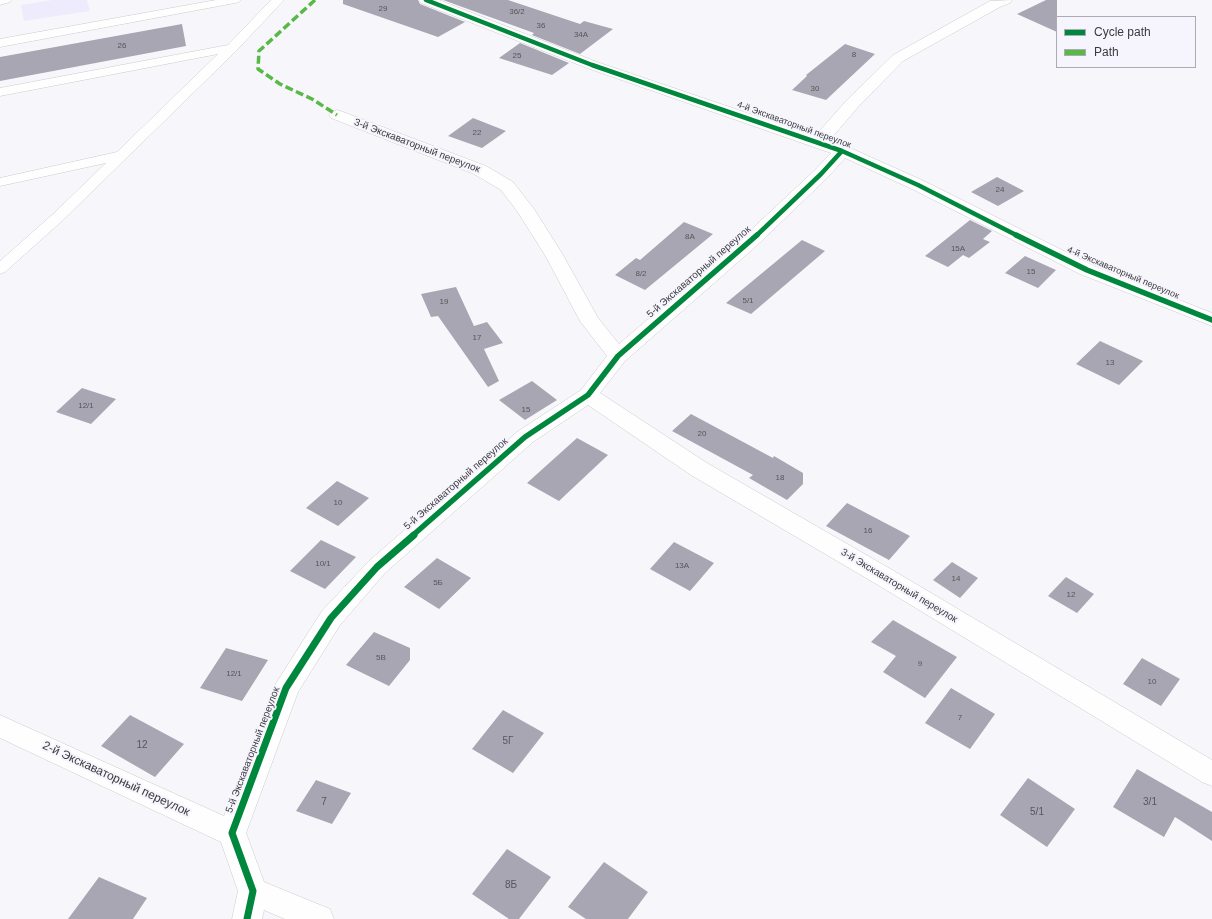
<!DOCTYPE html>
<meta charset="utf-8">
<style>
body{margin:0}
#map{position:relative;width:1212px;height:919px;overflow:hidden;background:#f7f7fb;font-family:Helvetica,sans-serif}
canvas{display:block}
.legend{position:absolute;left:1056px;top:16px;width:140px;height:52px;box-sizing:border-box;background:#f6f5fd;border:1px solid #ababb1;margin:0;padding:5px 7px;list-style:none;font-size:12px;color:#3b3b3e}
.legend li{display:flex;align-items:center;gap:8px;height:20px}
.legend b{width:20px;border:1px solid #ababb1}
</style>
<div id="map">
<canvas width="1212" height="919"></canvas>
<ul class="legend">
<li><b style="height:5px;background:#00873e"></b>Cycle path</li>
<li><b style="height:5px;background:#58b947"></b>Path</li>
</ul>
</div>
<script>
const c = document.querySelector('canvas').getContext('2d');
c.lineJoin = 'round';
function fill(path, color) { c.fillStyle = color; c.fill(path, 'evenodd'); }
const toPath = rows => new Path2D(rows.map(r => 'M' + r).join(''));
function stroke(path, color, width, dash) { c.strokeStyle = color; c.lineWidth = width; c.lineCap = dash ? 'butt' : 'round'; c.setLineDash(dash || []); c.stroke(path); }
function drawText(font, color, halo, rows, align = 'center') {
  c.font = font + ' Helvetica,sans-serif'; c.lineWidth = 4; c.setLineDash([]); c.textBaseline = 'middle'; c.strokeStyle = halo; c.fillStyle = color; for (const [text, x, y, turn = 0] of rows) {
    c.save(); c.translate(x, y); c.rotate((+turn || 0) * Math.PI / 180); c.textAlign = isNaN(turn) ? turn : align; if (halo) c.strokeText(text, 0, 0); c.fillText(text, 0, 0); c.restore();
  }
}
const green = toPath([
 [52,0,87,0,90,11,24,21,21,5]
]);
const building = toPath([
 [343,0,418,0,420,4,465,22,438,37,343,4],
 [443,0,508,0,580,24,584,21,613,29,580,54,532,35,534,33],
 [1046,0,1057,0,1057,32,1017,14],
 [182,24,186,46,0,81,0,57],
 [520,43,569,63,552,75,499,58],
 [845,44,875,54,826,100,792,90,807,76,806,75],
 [473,118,506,131,482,148,448,136],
 [997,177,1024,191,998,206,971,192],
 [970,220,992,231,983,239,990,242,969,258,963,255,948,267,925,256],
 [684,222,713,234,645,290,615,275,636,258,640,260],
 [802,240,825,251,751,314,726,303],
 [1025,256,1056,270,1038,288,1005,273],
 [456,287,474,326,487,322,503,343,484,349,499,381,488,387,438,316,431,317,421,294],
 [1100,341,1143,361,1119,385,1076,364],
 [532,381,557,400,525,420,499,400],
 [82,388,116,399,91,424,56,412],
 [691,414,773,458,774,456,803,473,803,484,787,500,749,478,753,475,672,431],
 [577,438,608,455,559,501,527,483],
 [337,481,369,498,338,526,306,508],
 [847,503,910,536,889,560,826,526],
 [321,540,356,557,325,589,290,571],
 [674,542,714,563,690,591,650,569],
 [437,558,471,578,439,609,404,587],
 [952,562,978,578,960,598,933,580],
 [1066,577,1094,594,1077,613,1048,596],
 [893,620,957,657,925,698,883,672,896,656,871,642],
 [374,632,410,648,410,660,389,686,346,665],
 [226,648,268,660,242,701,200,688],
 [1142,658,1180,679,1161,706,1123,684],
 [951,688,995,714,970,749,925,723],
 [503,710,544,733,513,773,472,749],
 [130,715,184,744,155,777,101,746],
 [1137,769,1212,812,1212,841,1175,817,1164,837,1113,807],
 [1028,778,1075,809,1047,847,1000,815],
 [316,780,351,793,332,824,296,811],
 [507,849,551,877,519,919,509,919,472,894],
 [604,862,648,892,628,919,586,919,568,907],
 [99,877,147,898,133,919,68,919]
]);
const lane = toPath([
 [0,0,12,0,10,2,0,5,0,0],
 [216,0,241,0,239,2,235,3,0,47,0,39,216,0],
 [271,0,284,0,236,51,62,221,5,272,0,274,0,261,52,215,106,163,0,186,0,178,117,152,218,54,0,96,0,88,228,45,271,0]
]);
const street = toPath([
 [419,0,439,0,597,62,815,136,846,101,893,55,990,1,1012,0,1010,3,1000,7,903,61,858,107,829,141,848,147,924,181,1094,266,1212,313,1212,326,1080,274,912,189,845,158,827,178,753,249,625,361,600,393,707,463,894,571,1212,760,1212,786,1202,782,878,585,691,475,588,405,533,442,385,573,340,625,298,692,246,833,264,882,330,909,334,919,285,919,264,910,262,919,232,919,238,891,221,842,0,738,0,715,224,816,273,688,322,611,369,561,517,432,581,390,607,356,580,321,545,255,517,211,501,190,474,174,331,118,329,115,331,112,337,110,343,112,486,166,513,182,534,209,563,255,598,318,619,344,739,241,815,170,831,153,587,68,421,3,419,0]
]);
const quiet = toPath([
 [315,0,259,51,258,69,280,84,312,99,337,115]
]);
const cyclewayFar2 = toPath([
 [426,0,592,65,842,151,918,185,1018,236],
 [756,236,821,174,842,151]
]);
const cyclewayFar1 = toPath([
 [1016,235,1087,270,1212,320],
 [412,536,525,437,588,395,618,356,757,235]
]);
const cycleway = toPath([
 [247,919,253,891,232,833,286,688,331,618,377,567,414,535]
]);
const numberNames = [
 ["29",383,9],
 ["36/2",517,12],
 ["36",541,26],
 ["34А",581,35],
 ["26",122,46],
 ["8",854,55],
 ["25",517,56],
 ["30",815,89],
 ["22",477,133],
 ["24",1000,190],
 ["8А",690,237],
 ["15А",958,249],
 ["15",1031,272],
 ["8/2",641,274],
 ["5/1",748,301],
 ["19",444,302],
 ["17",477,338],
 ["13",1110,363],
 ["12/1",86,406],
 ["15",526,410],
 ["20",702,434],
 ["18",780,478],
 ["10",338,503],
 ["16",868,531],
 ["10/1",323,564],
 ["13А",682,566],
 ["14",956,579],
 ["5Б",438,583],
 ["12",1071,595],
 ["5В",381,658],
 ["9",920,664],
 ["12/1",234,674],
 ["10",1152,682],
 ["7",960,718]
];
const farStreetnames = [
 ["4-й Экскаваторный переулок",794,125,20],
 ["4-й Экскаваторный переулок",1123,273,23]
];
const streetNames = [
 ["3-й Экскаваторный переулок",417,146,21],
 ["5-й Экскаваторный переулок",699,272,-41],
 ["5-й Экскаваторный переулок",456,484,-41],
 ["3-й Экскаваторный переулок",899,586,31],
 ["5-й Экскаваторный переулок",253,750,-69]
];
const nearNumbernames = [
 ["5Г",508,741],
 ["12",142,745],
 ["7",324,802],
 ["3/1",1150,802],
 ["5/1",1037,812],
 ["8Б",511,885]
];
const nearStreetnames = [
 ["2-й Экскаваторный переулок",116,779,25]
];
fill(green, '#eeecfc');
fill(building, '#a8a6b3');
stroke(lane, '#cbcbce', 1);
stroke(street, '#cbcbce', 1);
fill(lane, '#fefefe');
fill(street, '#fefefe');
stroke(quiet, '#58b947', 3.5, [8, 3.5]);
stroke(cyclewayFar2, '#00873e', 4.5);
stroke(cyclewayFar1, '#00873e', 5.5);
stroke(cycleway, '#00873e', 7);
drawText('8px', '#56565b', null, numberNames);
drawText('9px', '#3b3b3e', '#f6f5fd', farStreetnames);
drawText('10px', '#3b3b3e', '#f6f5fd', streetNames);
drawText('10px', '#56565b', null, nearNumbernames);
drawText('12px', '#3b3b3e', '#f6f5fd', nearStreetnames);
</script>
